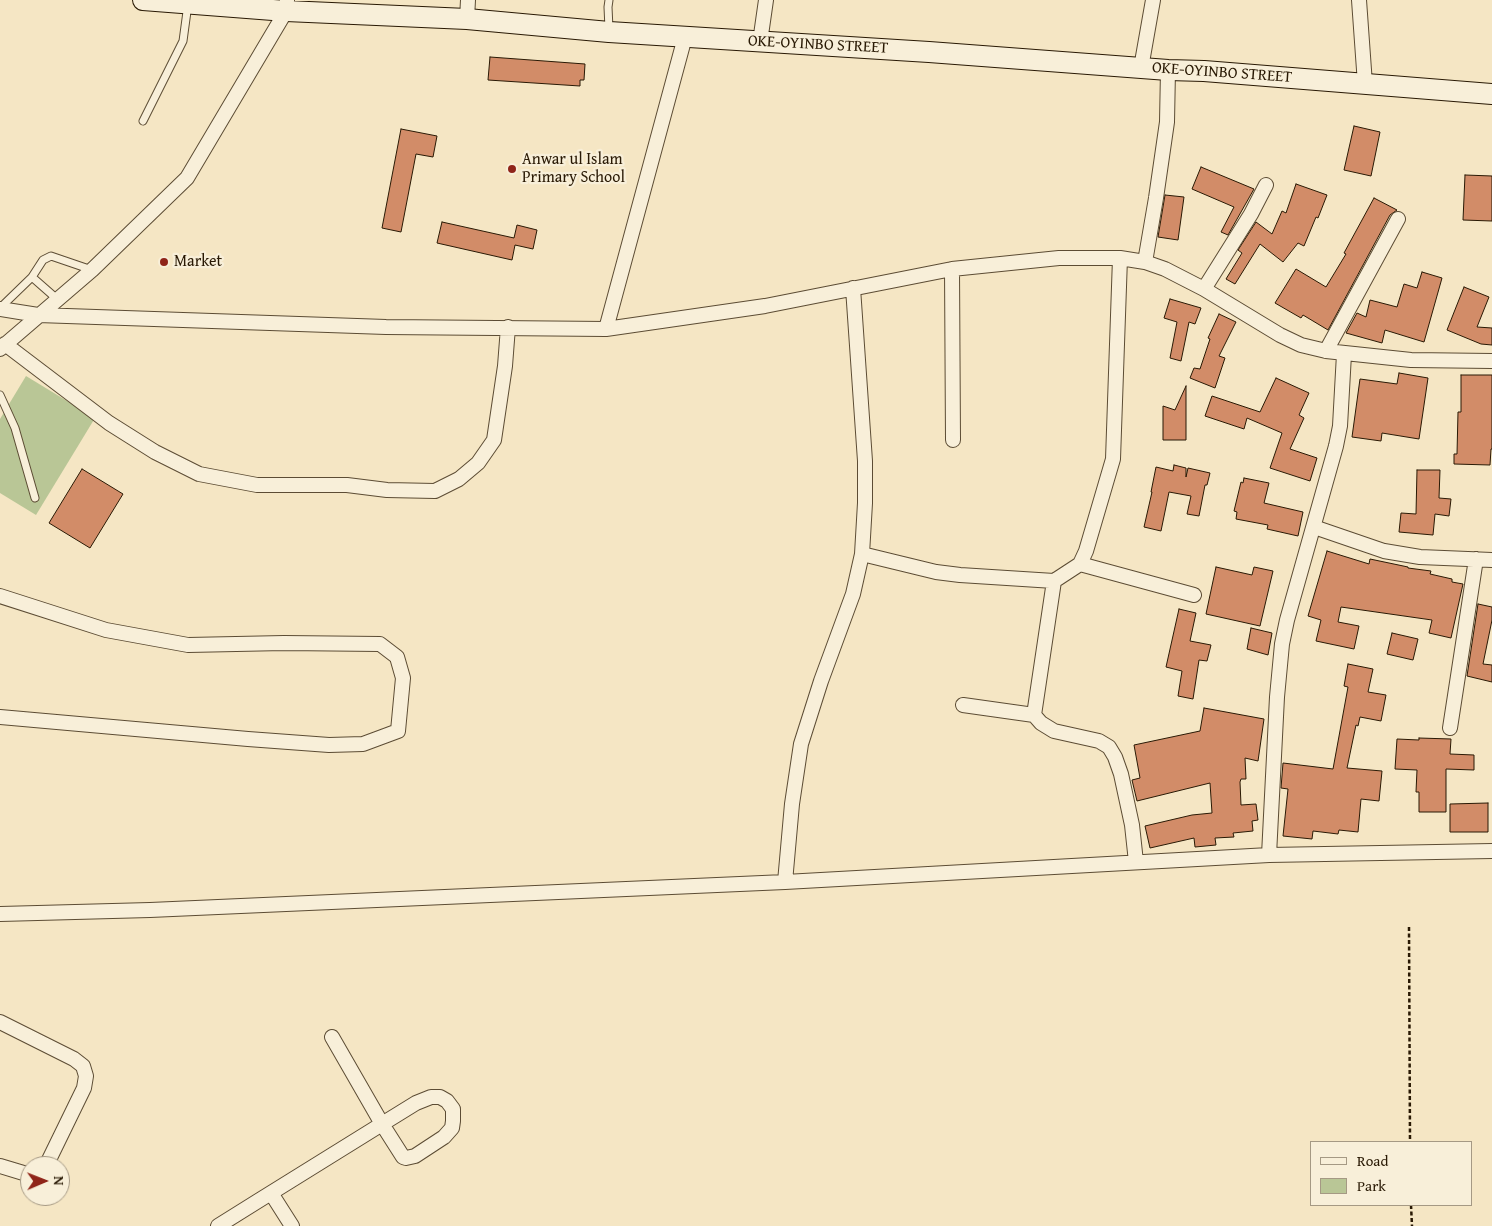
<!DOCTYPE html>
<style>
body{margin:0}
#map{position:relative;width:1492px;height:1226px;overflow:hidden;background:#f5e6c4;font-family:"Gentium Book Plus",serif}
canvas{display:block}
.legend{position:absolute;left:1310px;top:1141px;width:162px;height:65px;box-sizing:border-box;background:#f8efd9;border:1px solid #a59984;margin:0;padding:6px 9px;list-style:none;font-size:15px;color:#291904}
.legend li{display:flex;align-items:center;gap:10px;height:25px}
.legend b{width:25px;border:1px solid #a59984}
.north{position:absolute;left:20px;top:1156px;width:50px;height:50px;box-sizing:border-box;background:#f8efd9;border:1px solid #a59984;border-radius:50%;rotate:89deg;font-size:14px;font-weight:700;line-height:20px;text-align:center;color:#291904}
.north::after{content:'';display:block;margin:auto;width:18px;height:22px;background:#8f2418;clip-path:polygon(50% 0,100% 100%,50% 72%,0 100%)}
</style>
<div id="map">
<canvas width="1492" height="1226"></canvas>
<ul class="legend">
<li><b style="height:6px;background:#f8efd9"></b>Road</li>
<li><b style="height:14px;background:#b9c696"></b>Park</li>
</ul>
<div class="north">N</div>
</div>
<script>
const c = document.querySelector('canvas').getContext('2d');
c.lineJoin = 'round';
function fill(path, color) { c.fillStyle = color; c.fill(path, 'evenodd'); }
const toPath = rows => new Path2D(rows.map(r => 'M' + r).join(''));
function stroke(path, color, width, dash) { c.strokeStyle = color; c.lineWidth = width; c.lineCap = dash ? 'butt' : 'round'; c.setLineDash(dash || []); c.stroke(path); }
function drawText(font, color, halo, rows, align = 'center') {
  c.font = font + ' "Gentium Book Plus",serif'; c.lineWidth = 4.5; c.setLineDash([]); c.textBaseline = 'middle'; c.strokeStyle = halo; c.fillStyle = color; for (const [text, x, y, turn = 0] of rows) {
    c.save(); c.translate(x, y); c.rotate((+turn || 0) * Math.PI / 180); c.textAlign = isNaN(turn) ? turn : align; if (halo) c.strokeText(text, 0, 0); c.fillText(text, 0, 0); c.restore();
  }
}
const green = toPath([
 [26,376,95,418,36,515,0,493,0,419]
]);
const building = toPath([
 [490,57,585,64,584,80,580,80,580,86,488,80,490,57],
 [1354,126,1380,132,1371,176,1344,170,1354,126],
 [401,129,437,136,433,157,416,154,401,232,382,228,401,129],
 [1201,167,1254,189,1228,235,1221,232,1234,207,1192,189,1201,167],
 [1465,175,1492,176,1492,221,1463,220,1465,175],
 [1296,184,1327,195,1318,218,1316,217,1304,246,1298,243,1283,262,1260,244,1235,284,1226,279,1242,253,1238,250,1256,222,1272,234,1282,211,1286,213,1296,184],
 [1165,195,1184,197,1178,240,1158,237,1165,195],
 [1374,198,1397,210,1390,215,1328,330,1303,315,1301,318,1275,303,1296,269,1326,287,1346,254,1344,253,1374,198],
 [442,222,514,238,517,225,537,230,533,249,515,245,512,260,437,243,442,222],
 [1422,272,1442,278,1424,342,1385,330,1382,343,1346,333,1357,313,1366,317,1370,300,1397,307,1404,284,1417,288,1422,272],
 [1464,287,1489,297,1477,327,1492,328,1492,345,1481,344,1447,330,1464,287],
 [1170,299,1201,308,1195,324,1189,322,1181,361,1170,358,1177,322,1164,318,1170,299],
 [1219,314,1236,322,1219,356,1225,358,1215,388,1190,378,1194,368,1200,369,1210,339,1208,338,1219,314],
 [1399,373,1428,378,1419,439,1382,433,1381,441,1352,437,1360,379,1397,384,1399,373],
 [1461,375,1492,375,1492,449,1491,449,1490,465,1454,464,1454,454,1457,454,1458,412,1461,412,1461,375],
 [1276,378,1309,393,1299,415,1304,418,1290,449,1317,458,1310,481,1270,468,1282,433,1247,418,1244,429,1205,416,1212,396,1260,412,1276,378],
 [1186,386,1186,440,1163,440,1163,406,1175,410,1186,386],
 [1174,465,1186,468,1186,477,1188,468,1210,473,1207,485,1205,485,1199,516,1187,514,1191,496,1169,492,1161,531,1144,527,1152,492,1151,492,1156,467,1173,471,1174,465],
 [82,469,123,494,90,548,49,523,82,469],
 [1417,470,1440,470,1439,498,1451,499,1449,516,1435,514,1433,535,1399,532,1401,513,1416,514,1417,470],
 [1244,478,1269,483,1264,503,1303,512,1298,536,1267,529,1268,525,1236,519,1237,512,1234,511,1241,482,1243,483,1244,478],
 [1327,551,1369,564,1370,559,1408,567,1408,568,1431,571,1430,574,1452,579,1452,582,1463,584,1451,638,1429,633,1432,620,1341,607,1338,622,1359,626,1354,649,1316,641,1321,620,1308,616,1327,551],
 [1216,567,1252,575,1254,567,1273,571,1260,626,1206,614,1216,567],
 [1478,604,1492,607,1492,620,1483,664,1492,665,1492,682,1467,676,1478,604],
 [1179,609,1196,613,1190,641,1211,645,1207,661,1199,660,1193,699,1178,696,1182,671,1166,667,1179,609],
 [1251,628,1272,633,1268,655,1247,649,1251,628],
 [1392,633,1418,639,1413,660,1387,654,1392,633],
 [1348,664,1373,669,1368,692,1386,695,1381,721,1360,717,1358,726,1356,725,1347,768,1382,771,1379,801,1361,799,1358,832,1339,830,1338,834,1313,831,1312,839,1283,836,1288,789,1281,788,1283,763,1333,769,1348,687,1344,686,1348,664],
 [1204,708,1264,719,1258,761,1245,758,1246,779,1241,779,1240,782,1241,805,1256,804,1258,820,1252,821,1253,831,1233,833,1234,837,1215,838,1216,845,1195,847,1194,838,1150,848,1145,826,1192,815,1212,813,1210,783,1137,801,1132,780,1140,778,1134,745,1200,731,1204,708],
 [1419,738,1451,739,1450,754,1474,755,1474,770,1446,769,1446,812,1419,812,1419,792,1416,792,1417,770,1395,769,1397,739,1419,740,1419,738],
 [1488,803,1488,832,1450,832,1450,804,1488,803]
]);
const path = toPath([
 [1409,927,1410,1142],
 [1411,1205,1412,1226]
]);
const service = toPath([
 [609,29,608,7,609,0],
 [143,121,183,41,188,4],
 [32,277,57,299],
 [0,308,32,277,43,260,51,256,92,270],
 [0,395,15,428,35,498]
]);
const minor = toPath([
 [1359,0,1365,84],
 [467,19,468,0],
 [760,42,766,0],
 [1141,68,1153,0],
 [1120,258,1113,459,1086,551,1080,564,1054,581,1034,715,1041,723,1054,731,1099,741,1109,747,1115,757,1121,774,1132,825,1136,862],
 [1145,262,1156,198,1167,122,1168,70],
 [952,269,953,440],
 [1204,289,1251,214,1266,185],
 [0,309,38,315,386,327,606,329,765,306,952,269,1059,258,1120,258,1145,262,1165,269,1204,289,1280,335,1301,345,1326,351,1411,360,1492,361],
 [606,329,685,37],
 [5,344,109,423,155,452,199,474,257,485,347,485,387,490,435,491,459,479,478,463,494,440,505,366,508,327],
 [0,349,92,270,187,178,286,11,287,0],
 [1326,351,1398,219],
 [1314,527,1384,551,1420,557,1492,560],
 [862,554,936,572,960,575,1054,581],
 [1080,564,1194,595],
 [0,596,106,630,188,645,284,643,380,644,397,657,403,678,398,731,363,744,329,745,248,739,0,717],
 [963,705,1034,715],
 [1450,728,1476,559],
 [1269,855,1277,697,1282,644,1287,620,1336,446,1340,426,1344,354],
 [785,882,792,804,801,744,821,681,853,594,862,554,865,503,865,461,853,288],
 [0,914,150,910,785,882,1269,855,1492,851],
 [0,1022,74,1059,83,1066,86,1076,84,1088,46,1166],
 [0,1166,30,1175],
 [271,1193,292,1226],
 [218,1226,258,1201,382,1124,416,1103,431,1097,440,1097,447,1101,453,1109,453,1121,452,1128,444,1137,415,1156,406,1158,403,1157,382,1124,332,1037]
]);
const secondary = toPath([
 [143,0,286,11,467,19,609,32,929,52,1168,70,1204,71,1492,94]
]);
const markers = [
 [512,169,5,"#8f2418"],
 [164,262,5,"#8f2418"]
];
const streetNames = [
 ["OKE-OYINBO STREET",818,45,3],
 ["OKE-OYINBO STREET",1222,73,4]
];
const poiNames = [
 ["Anwar ul Islam",522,160],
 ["Primary School",522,178],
 ["Market",174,262]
];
fill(green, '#b9c696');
fill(building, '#d28c68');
stroke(building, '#291904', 1);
stroke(service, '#5c4c34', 9);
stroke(minor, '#5c4c34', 16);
stroke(secondary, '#291904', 22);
stroke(path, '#291904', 2.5, [4, 2.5]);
stroke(service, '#f8efd9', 7);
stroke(minor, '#f8efd9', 14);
stroke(secondary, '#f8efd9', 20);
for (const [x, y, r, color] of markers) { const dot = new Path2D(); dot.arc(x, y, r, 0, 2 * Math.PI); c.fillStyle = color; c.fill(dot); stroke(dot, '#f8efd9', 2); }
drawText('16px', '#291904', '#f8efd9', streetNames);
drawText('16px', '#291904', '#f8efd9', poiNames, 'left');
</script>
